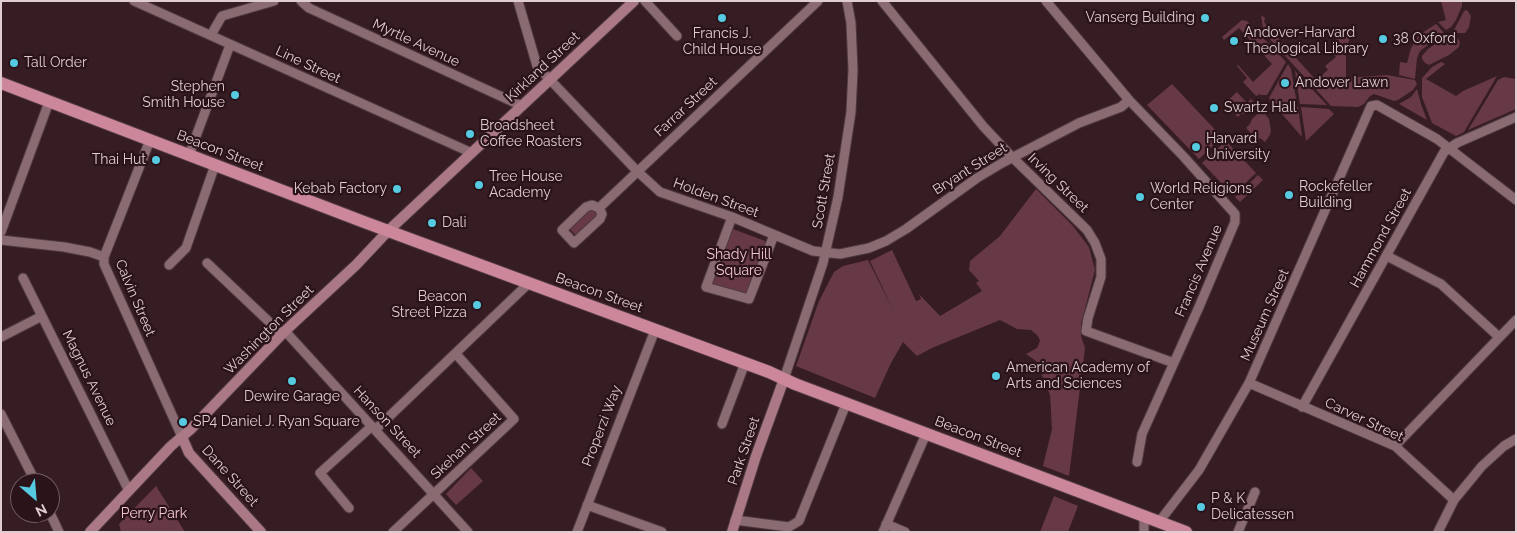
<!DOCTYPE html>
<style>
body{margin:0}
#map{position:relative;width:1517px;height:533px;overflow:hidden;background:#361c23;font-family:Raleway,sans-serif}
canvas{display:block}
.frame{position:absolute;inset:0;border:2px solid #dfcdd1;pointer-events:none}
.north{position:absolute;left:10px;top:473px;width:50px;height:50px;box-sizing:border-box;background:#2b131a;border:1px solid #735d63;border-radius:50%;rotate:153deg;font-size:14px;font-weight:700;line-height:20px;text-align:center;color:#dfcdd1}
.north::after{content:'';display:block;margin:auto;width:18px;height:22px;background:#55cae0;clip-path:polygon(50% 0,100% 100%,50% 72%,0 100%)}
</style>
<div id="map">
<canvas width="1517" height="533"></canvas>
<div class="frame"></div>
<div class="north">N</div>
</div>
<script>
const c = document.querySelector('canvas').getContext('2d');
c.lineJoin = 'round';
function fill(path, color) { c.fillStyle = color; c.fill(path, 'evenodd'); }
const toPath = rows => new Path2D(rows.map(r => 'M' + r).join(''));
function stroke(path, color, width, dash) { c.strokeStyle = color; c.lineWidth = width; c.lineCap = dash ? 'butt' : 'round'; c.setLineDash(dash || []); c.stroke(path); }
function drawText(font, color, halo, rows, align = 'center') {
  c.font = font + ' Raleway,sans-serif'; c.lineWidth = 4.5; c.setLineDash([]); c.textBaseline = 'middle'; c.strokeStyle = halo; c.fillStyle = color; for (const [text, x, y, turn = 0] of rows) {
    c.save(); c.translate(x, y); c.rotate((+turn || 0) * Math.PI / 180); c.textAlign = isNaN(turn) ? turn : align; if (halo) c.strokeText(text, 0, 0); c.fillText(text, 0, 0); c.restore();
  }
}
const green = toPath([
 [1441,1,1462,1,1462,6,1456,20,1451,27,1446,30,1438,22,1446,20],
 [1467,10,1471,16,1469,27,1465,33,1456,33,1454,30,1464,11],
 [1261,15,1265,18,1264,22,1267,26,1316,80,1328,70,1325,66,1336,57,1333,54,1342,46,1334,37,1346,27,1351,33,1346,53,1346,78,1387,75,1415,80,1417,84,1413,90,1398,100,1394,101,1374,94,1370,96,1364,104,1358,107,1331,106,1267,36,1263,28],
 [1242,20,1247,21,1286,62,1267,95,1261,95,1260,94,1256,96,1243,82,1247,78,1237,66,1238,65,1253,82,1272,64,1239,28,1224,40,1222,37],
 [1436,24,1444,33,1420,51,1417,58,1415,79,1399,75,1400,62,1407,63,1411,48,1419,35],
 [1448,35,1454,35,1458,39,1460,42,1459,47,1449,55,1429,65,1425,63,1422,59,1422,56,1428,49],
 [1441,62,1445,64,1426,79,1456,96,1463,91,1497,76,1464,132,1456,136,1432,123,1422,97,1422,78,1432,67],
 [1288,64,1291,69,1297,104,1273,105,1269,98],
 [1295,71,1327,105,1300,104],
 [1504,77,1516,79,1516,109,1468,130,1498,80],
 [1172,84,1222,137,1199,159,1147,105],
 [1417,89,1421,104,1427,120,1399,104,1411,97],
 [1237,92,1247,103,1251,99,1256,104,1246,114,1241,114,1238,117,1227,107,1230,105,1227,101],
 [1276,107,1298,107,1302,137],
 [1301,107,1329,109,1334,114,1306,141],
 [1262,110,1269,119,1271,131,1270,135,1265,142,1260,138,1257,140,1246,128,1250,124,1252,119],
 [1226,141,1256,173,1233,195,1202,163],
 [1258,175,1263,180,1240,202,1235,197],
 [1036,189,1073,226,1089,247,1095,270,1081,324,1081,336,1085,348,1069,476,1043,466,1052,429,1050,395,1036,361,1026,354,1037,348,1040,341,1038,336,1031,330,1017,329,1000,320,932,348,917,356,903,342,891,363,875,398,796,366,819,301,834,272,843,266,868,260,894,312,870,261,892,250,916,301,921,299,919,294,940,316,982,291,976,283,979,281,969,270,970,261,1000,236],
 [590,209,597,211,599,216,577,237,569,228],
 [730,228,768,242,747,298,709,284],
 [471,468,483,481,456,505,446,494],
 [156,486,185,532,121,532,119,524],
 [1054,496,1078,506,1068,532,1040,532]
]);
const street = toPath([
 [134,1,472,153],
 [301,1,309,8,522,106],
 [518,1,537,66,637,171,660,192,732,217,813,251,840,254,869,248,886,241,906,229,977,178,1002,163,1079,123,1121,107,1129,100],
 [645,1,677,36],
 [882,1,983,126,1012,157,1087,230,1095,243,1101,259,1101,277,1088,318,1086,331,1174,363],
 [1046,1,1129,100,1184,157,1235,214,1235,222,1199,307,1142,434,1137,462],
 [211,35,222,16,274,1],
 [150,140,104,257,104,264,182,437],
 [189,155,230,45],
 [599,208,602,214,600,219,574,243,562,230,586,207,592,205,599,208,818,1],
 [732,217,706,287,749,299,774,235],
 [1,232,49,102],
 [1,240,64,247,90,252,104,257],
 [1387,256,1441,284,1499,337],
 [207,263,282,334],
 [169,265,186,248,215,165],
 [23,278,129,491],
 [285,331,468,532],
 [1,337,42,316],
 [784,379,823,263,838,197,851,112,853,70,851,23,847,1],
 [1249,383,1395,446,1454,500],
 [1302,407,1444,152,1457,143,1516,117],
 [1,414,36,483],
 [722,424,745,363],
 [375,430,529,283],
 [1395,446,1516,320],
 [587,505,662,532],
 [349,508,320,473,372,426],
 [50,513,59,532],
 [735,520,789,527,799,521,846,404],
 [1159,522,1199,470,1249,383,1371,106,1377,105,1437,139,1516,200],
 [886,524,905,532],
 [393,532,514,419,456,354],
 [577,532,655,330],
 [883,532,926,434],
 [1144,532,1144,516],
 [1238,532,1255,492],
 [1438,532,1454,500,1482,466,1504,446,1516,439]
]);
const secondary = toPath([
 [182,437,189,453,261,532],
 [90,532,171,446,190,430,285,331,356,265,388,231,634,1],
 [732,532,756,456,784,379]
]);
const primary = toPath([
 [1,83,364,222,769,372,795,384,1186,532]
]);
const markers = [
 [722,18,5,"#55cae0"],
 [1205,18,5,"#55cae0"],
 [1383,39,5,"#55cae0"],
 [1234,41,5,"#55cae0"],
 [14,63,5,"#55cae0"],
 [1285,83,5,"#55cae0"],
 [235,95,5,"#55cae0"],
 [1214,108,5,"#55cae0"],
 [470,134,5,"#55cae0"],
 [1196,147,5,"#55cae0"],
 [156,160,5,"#55cae0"],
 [479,185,5,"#55cae0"],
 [397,189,5,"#55cae0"],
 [1289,195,5,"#55cae0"],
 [1140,197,5,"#55cae0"],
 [432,223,5,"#55cae0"],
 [477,305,5,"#55cae0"],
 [996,376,5,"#55cae0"],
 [292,381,5,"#55cae0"],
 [183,422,5,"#55cae0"],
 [1201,507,5,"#55cae0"]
];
const poiNames = [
 ["Vanserg Building",1195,18,"right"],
 ["Andover-Harvard",1244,33],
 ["Theological Library",1244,49],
 ["Francis J.",722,34,"center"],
 ["Child House",722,50,"center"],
 ["38 Oxford",1393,39],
 ["Tall Order",24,63],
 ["Andover Lawn",1295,83],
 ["Stephen",225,87,"right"],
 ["Smith House",225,103,"right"],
 ["Swartz Hall",1224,108],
 ["Broadsheet",480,126],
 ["Coffee Roasters",480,142],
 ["Harvard",1206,139],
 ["University",1206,155],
 ["Thai Hut",146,160,"right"],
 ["Tree House",489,177],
 ["Academy",489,193],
 ["Rockefeller",1299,187],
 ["Building",1299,203],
 ["Kebab Factory",387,189,"right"],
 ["World Religions",1150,189],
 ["Center",1150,205],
 ["Dali",442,223],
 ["Beacon",467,297,"right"],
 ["Street Pizza",467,313,"right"],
 ["American Academy of",1006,368],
 ["Arts and Sciences",1006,384],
 ["Dewire Garage",292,397,"center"],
 ["SP4 Daniel J. Ryan Square",193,422],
 ["P & K",1211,499],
 ["Delicatessen",1211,515]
];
const streetNames = [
 ["Myrtle Avenue",416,43,25],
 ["Line Street",308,65,25],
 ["Kirkland Street",543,67,-43],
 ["Farrar Street",686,107,-43],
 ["Beacon Street",220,151,21],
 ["Bryant Street",970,169,-32],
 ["Irving Street",1058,183,44],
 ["Scott Street",824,191,-80],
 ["Holden Street",716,198,20],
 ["Hammond Street",1381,238,-61],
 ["Francis Avenue",1199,271,-67],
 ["Beacon Street",599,293,20],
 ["Calvin Street",135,298,67],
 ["Museum Street",1265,315,-66],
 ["Washington Street",269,330,-45],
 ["Magnus Avenue",89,378,64],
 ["Carver Street",1364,420,25],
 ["Hanson Street",387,422,47],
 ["Properzi Way",602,426,-69],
 ["Beacon Street",978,437,21],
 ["Skehan Street",466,446,-43],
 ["Park Street",744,451,-71],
 ["Dane Street",230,476,48]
];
const parkNames = [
 ["Shady Hill",739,255],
 ["Square",739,271],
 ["Perry Park",154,514]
];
fill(green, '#673946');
stroke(street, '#4f3a40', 11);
stroke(secondary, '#4f3a40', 12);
stroke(primary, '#4f3a40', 14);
stroke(street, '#8a6b72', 9);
stroke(secondary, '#ab7986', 10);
stroke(primary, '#cd879a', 12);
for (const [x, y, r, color] of markers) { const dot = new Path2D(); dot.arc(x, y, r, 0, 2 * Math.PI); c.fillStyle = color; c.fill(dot); stroke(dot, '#2b131a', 2); }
drawText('14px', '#dfcdd1', '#2b131a', poiNames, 'left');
drawText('14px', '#dfcdd1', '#2b131a', streetNames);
drawText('14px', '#f2c5d0', '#2b131a', parkNames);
</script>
